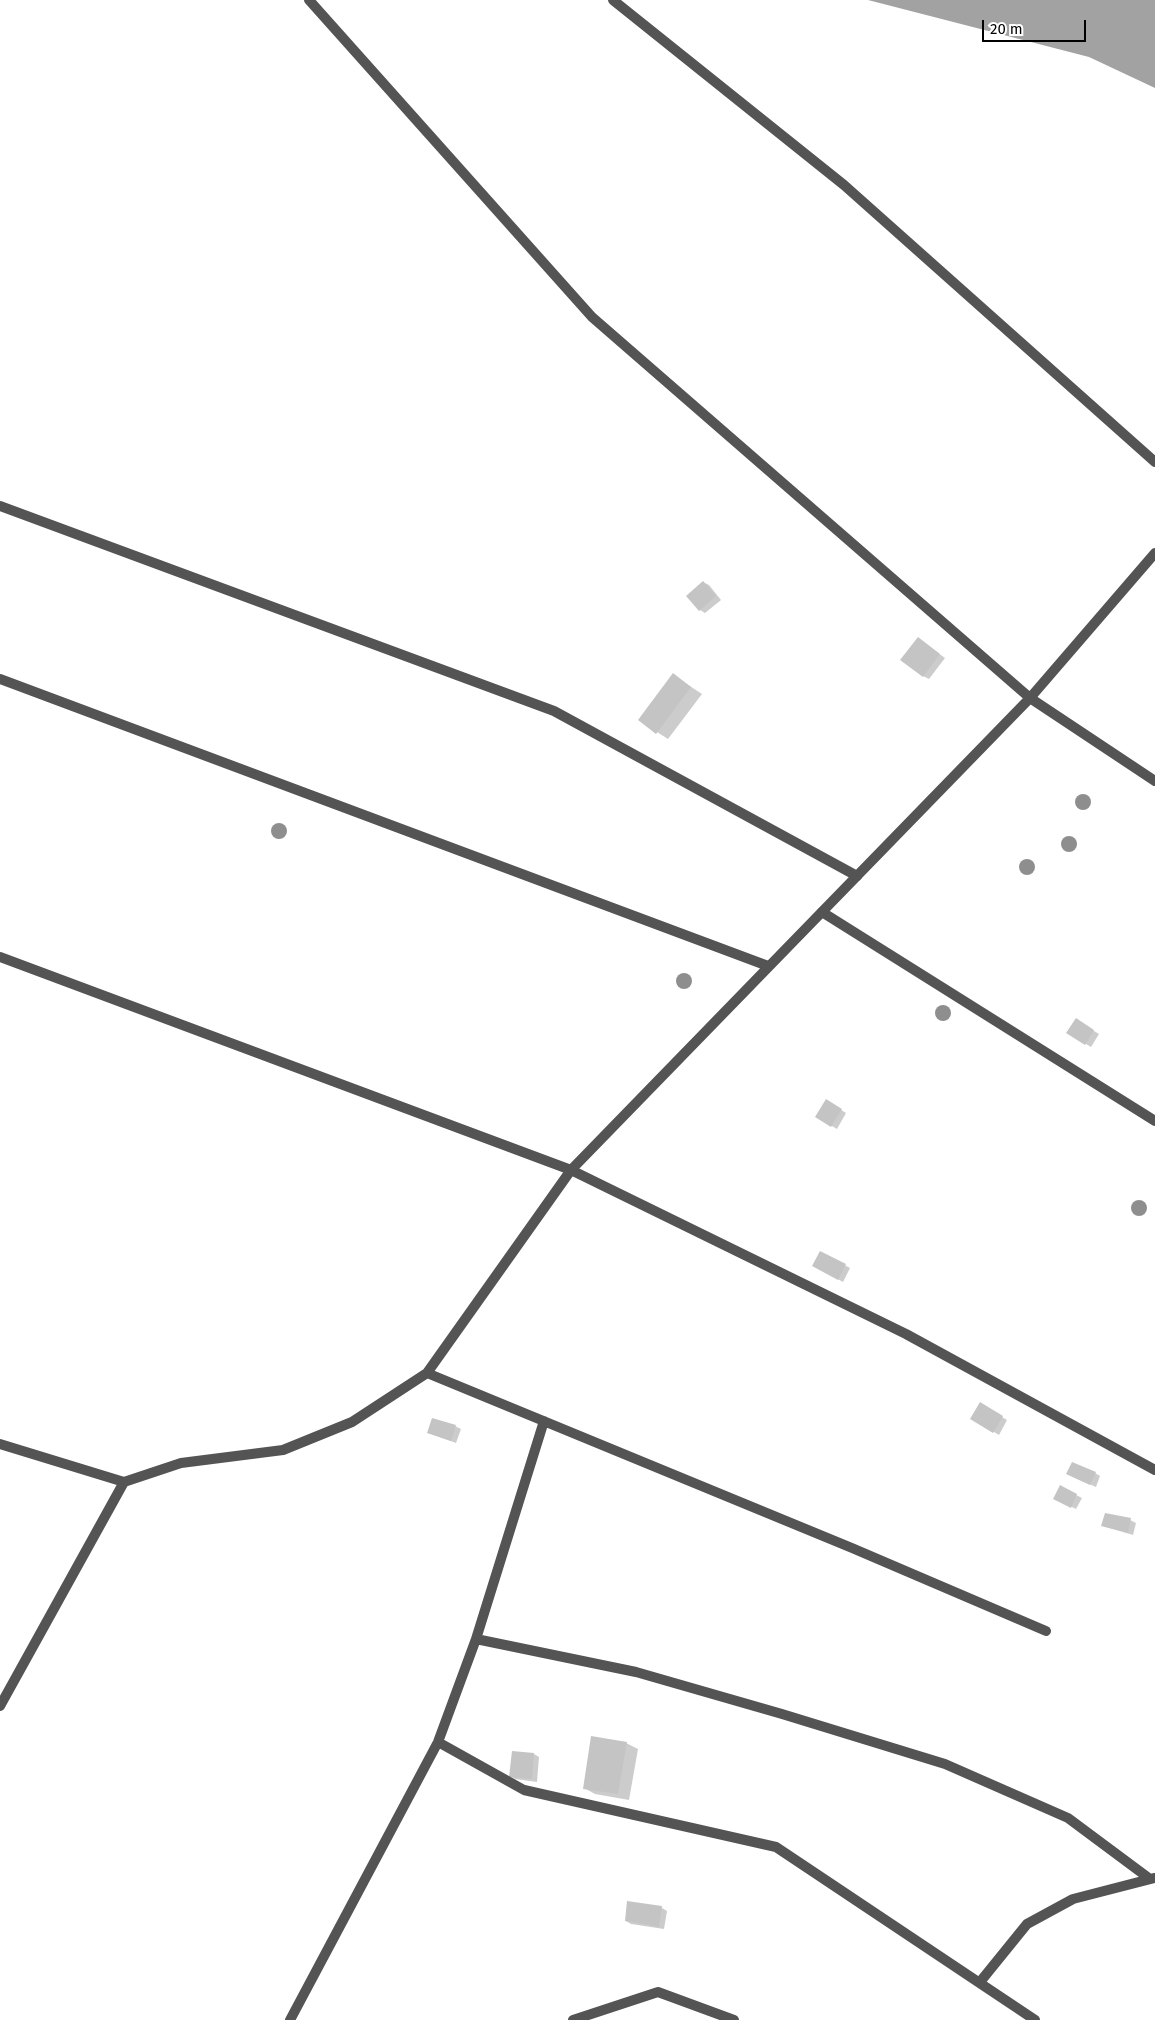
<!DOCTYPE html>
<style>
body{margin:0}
#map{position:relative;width:1155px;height:2020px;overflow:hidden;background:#fff;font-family:"Fira Sans",sans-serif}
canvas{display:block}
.scale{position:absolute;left:982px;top:20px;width:104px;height:22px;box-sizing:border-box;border:2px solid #000;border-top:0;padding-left:6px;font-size:15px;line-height:18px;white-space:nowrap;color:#000;-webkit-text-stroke:4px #fff;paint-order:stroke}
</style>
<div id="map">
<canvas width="1155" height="2020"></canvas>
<div class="scale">20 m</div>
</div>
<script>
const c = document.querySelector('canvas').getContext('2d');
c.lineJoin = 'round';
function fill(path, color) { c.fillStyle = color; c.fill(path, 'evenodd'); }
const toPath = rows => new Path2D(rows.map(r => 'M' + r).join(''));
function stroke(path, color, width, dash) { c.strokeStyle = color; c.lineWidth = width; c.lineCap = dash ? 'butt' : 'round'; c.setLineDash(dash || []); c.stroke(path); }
const water = toPath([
 [868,0,1155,0,1155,88,1089,57]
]);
const shadow = toPath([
 [703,582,709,585,721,600,705,613,700,610,688,596],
 [923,642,945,658,929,679,923,676],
 [673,675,702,694,668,739,657,732],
 [1076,1020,1099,1034,1091,1047,1068,1033],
 [827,1101,846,1113,837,1129,817,1117],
 [821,1252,850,1268,843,1282,814,1266],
 [980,1404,1007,1420,999,1435,971,1418],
 [455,1426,461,1429,456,1443,434,1435],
 [1095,1473,1100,1476,1096,1487,1073,1477],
 [1060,1487,1082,1498,1076,1509,1060,1501],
 [1130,1520,1136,1523,1133,1535,1103,1526],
 [626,1743,638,1749,629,1800,595,1794,584,1788],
 [513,1752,534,1754,539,1757,537,1782,515,1779,510,1776],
 [628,1903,662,1908,667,1911,664,1929,631,1924,626,1921]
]);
const building = toPath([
 [703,581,716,596,699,611,686,596],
 [918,637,940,654,923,677,900,660],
 [673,673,691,687,656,734,638,720],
 [1076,1018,1094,1030,1085,1045,1066,1033],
 [826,1099,842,1109,831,1127,815,1117],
 [820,1251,846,1264,838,1280,812,1266],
 [980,1402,1003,1416,993,1433,970,1419],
 [432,1418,456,1425,451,1441,427,1433],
 [1072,1462,1096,1472,1090,1485,1066,1474],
 [1060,1485,1077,1494,1071,1508,1053,1499],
 [1105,1513,1131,1518,1128,1533,1101,1526],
 [591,1736,627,1742,618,1794,583,1789],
 [512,1751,534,1753,532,1779,509,1777],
 [627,1901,662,1906,659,1927,625,1921]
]);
const lane = toPath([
 [0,506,554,711,857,876],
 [1030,698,1155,781],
 [822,912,1155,1121],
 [0,957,571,1170,906,1334,1155,1470],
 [0,1444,124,1482]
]);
const street = toPath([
 [309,0,592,317,1030,698],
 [613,0,844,185,1155,462],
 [0,679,768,966],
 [427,1373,852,1548,1046,1631],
 [476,1639,636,1672,782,1714,945,1764,1068,1818,1150,1879],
 [0,1706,124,1482,181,1463,283,1450,352,1422,427,1373,571,1170,1030,698,1155,553],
 [438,1742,524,1790,776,1847,1035,2020],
 [980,1982,1027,1924,1073,1899,1154,1878],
 [290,2020,438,1742,476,1639,544,1421],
 [573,2020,658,1992,734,2020]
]);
const trees = [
 [1083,802],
 [279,831],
 [1069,844],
 [1027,867],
 [684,981],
 [943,1013],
 [1139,1208]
];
fill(water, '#a2a2a2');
fill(shadow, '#0003');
fill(building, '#c4c4c4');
stroke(lane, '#545454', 10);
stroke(street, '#545454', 10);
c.fillStyle = '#8e8e8e';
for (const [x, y] of trees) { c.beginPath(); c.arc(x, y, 8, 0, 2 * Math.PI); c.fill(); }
</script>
